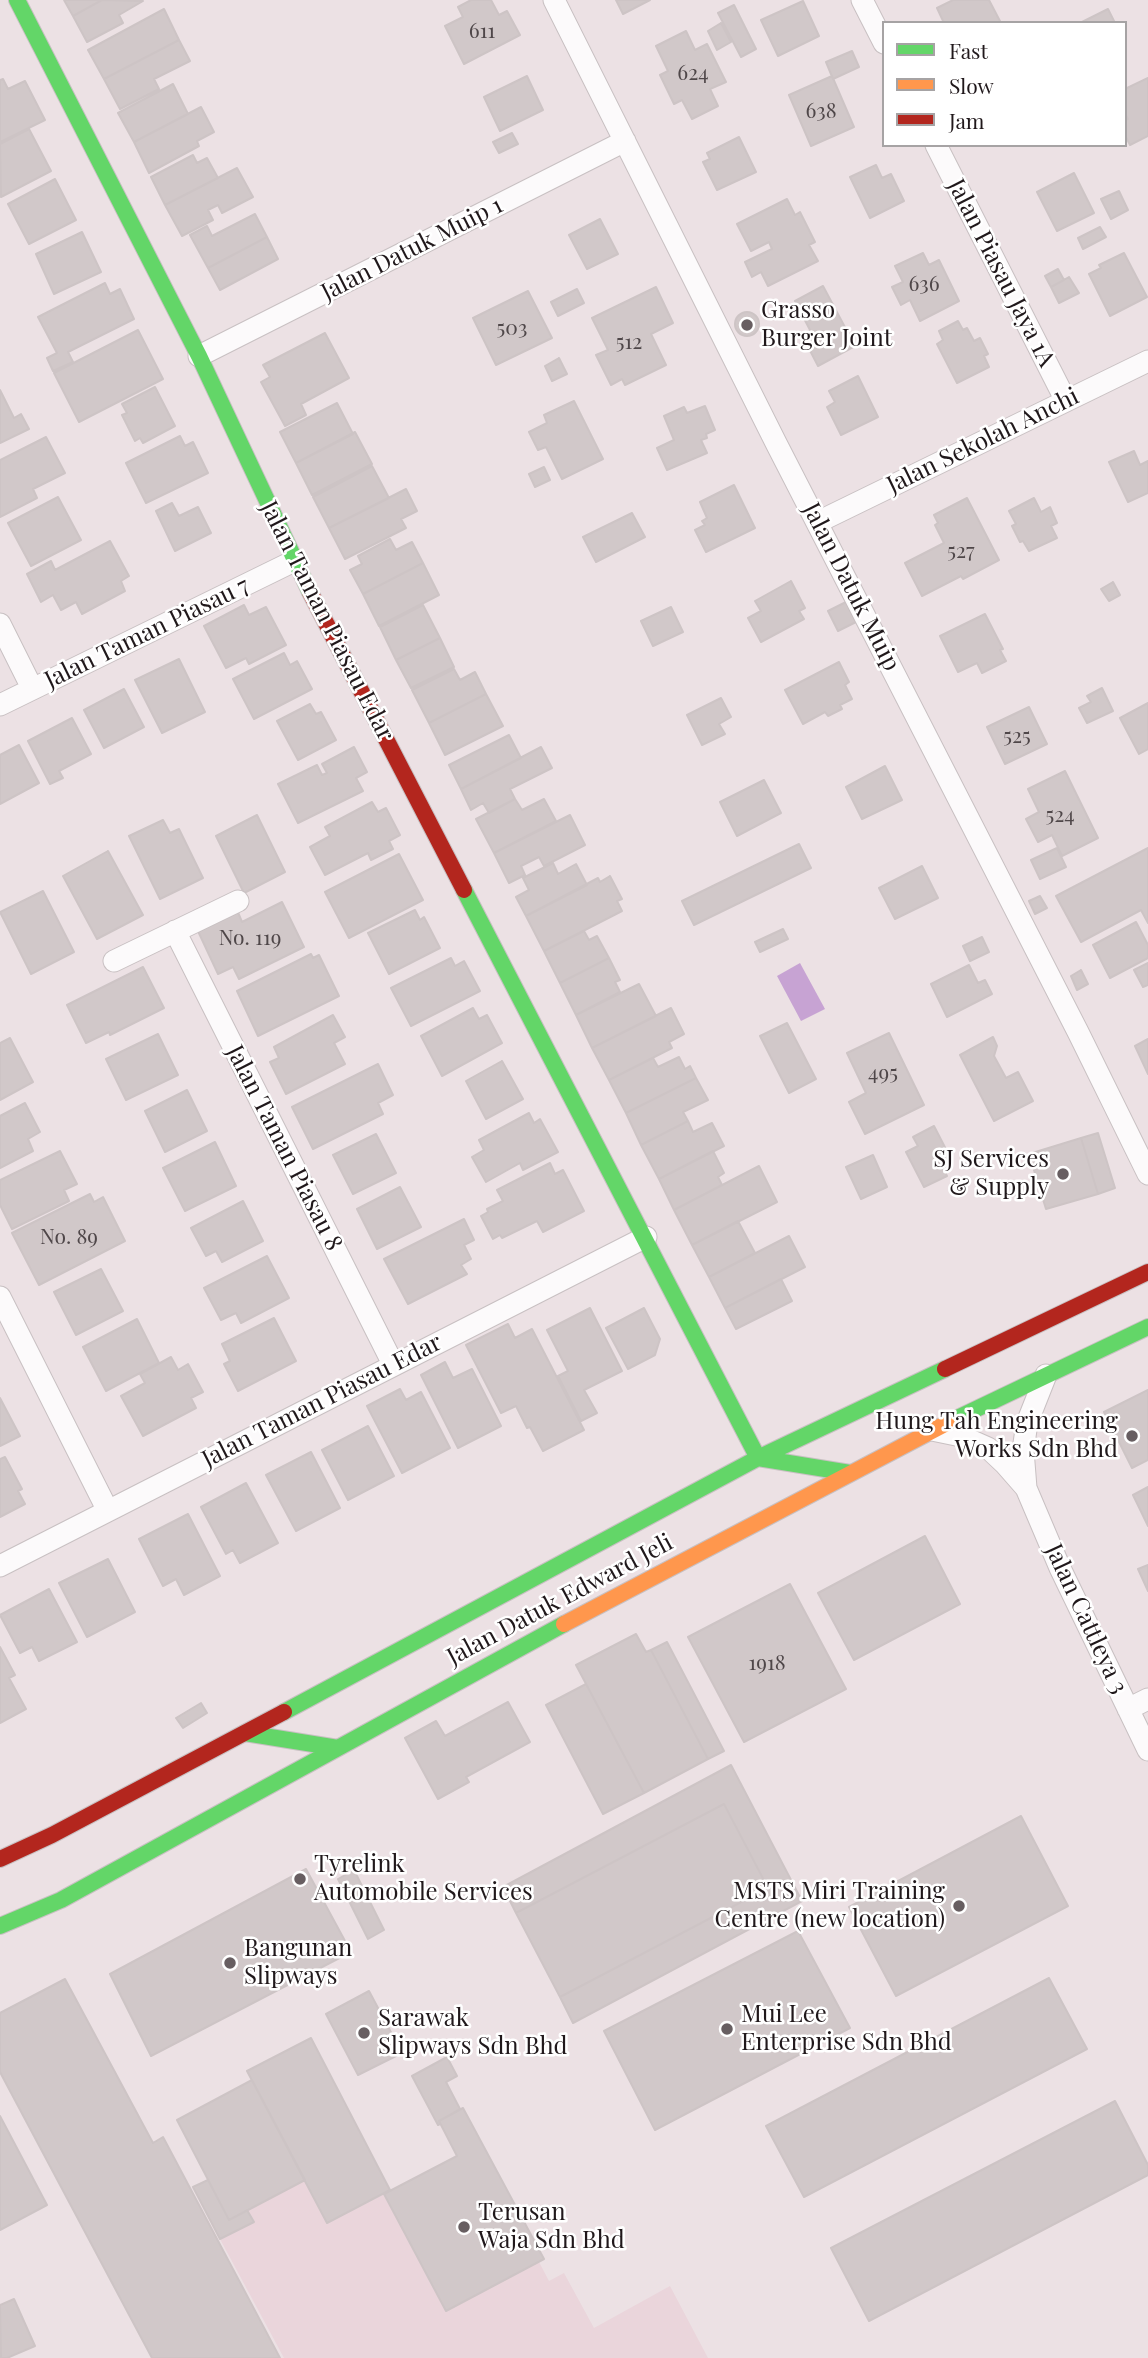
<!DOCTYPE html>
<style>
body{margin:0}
#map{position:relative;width:1148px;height:2358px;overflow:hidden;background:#ece1e4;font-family:"Playfair Display",serif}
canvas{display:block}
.legend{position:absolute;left:882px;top:21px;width:245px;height:126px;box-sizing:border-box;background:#fff;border:2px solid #a6a3a4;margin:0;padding:9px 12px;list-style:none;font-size:21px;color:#20181b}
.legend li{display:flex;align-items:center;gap:14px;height:35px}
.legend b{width:35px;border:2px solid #a6a3a4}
</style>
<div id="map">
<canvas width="1148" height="2358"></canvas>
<ul class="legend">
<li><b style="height:9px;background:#63d668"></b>Fast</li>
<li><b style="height:9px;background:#ff974d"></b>Slow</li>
<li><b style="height:9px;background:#b3261e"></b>Jam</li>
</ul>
</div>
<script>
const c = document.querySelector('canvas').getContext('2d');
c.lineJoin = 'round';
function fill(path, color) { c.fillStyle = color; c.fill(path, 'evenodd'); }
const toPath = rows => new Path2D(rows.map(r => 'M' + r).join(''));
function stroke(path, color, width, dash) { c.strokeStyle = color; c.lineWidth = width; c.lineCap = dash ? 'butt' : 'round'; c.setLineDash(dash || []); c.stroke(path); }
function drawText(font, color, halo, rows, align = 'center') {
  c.font = font + ' "Playfair Display",serif'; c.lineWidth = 5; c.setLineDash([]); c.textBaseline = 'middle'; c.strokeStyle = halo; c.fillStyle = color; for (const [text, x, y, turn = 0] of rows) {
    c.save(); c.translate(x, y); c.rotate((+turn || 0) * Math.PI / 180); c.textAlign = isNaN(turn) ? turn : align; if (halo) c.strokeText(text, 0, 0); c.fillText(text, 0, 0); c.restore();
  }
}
const built = toPath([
 [305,2180,327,2223,384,2194,446,2311,539,2262,549,2281,564,2273,594,2328,670,2286,708,2358,284,2358,220,2239,253,2222,247,2210]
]);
const water = toPath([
 [800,963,825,1009,801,1021,777,976]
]);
const building = toPath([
 [64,0,102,0,73,16,64,0],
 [102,0,143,1,119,15,123,23,87,42,73,16,102,0],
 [471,0,491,0,499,15,507,11,520,35,464,64,445,26,463,17,458,7,471,0],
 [616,0,650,0,623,14,616,0],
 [953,0,989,0,1001,23,944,23,937,8,953,0],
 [803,1,819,36,778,56,761,20,803,1],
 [734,5,756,49,741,57,718,13,734,5],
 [164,9,179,40,104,79,88,50,164,9],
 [1108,9,1115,23,1080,23,1108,9],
 [721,23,731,42,717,50,708,31,721,23],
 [686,31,695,50,707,44,726,82,710,89,718,106,692,119,682,100,674,104,660,75,668,71,656,46,686,31],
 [179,40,190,61,154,79,159,89,120,109,104,79,179,40],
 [852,51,859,67,833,79,826,62,852,51],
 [527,76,543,110,500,131,484,97,527,76],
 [832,76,854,127,811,146,789,95,832,76],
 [1148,78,1148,136,1130,145,1125,135,1125,120,1128,119,1125,114,1125,89,1148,78],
 [3,79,8,89,25,81,45,120,0,142,0,80,3,79],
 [173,84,188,114,134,142,118,113,173,84],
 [201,107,214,132,197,141,199,146,149,173,134,142,201,107],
 [29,129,51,171,1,197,0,144,29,129],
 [512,133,518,144,499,153,493,142,512,133],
 [739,137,756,172,717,190,703,162,710,159,707,153,739,137],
 [193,155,197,163,207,158,218,178,165,205,151,177,193,155],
 [876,165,882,178,891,174,904,201,870,218,850,177,876,165],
 [237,168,253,197,222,213,218,205,208,210,213,220,182,236,165,205,237,168],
 [1074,173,1094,213,1057,231,1037,192,1074,173],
 [55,179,76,220,29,244,8,204,55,179],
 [1119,191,1128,210,1111,219,1101,199,1119,191],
 [787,199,795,215,800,212,815,242,809,245,818,261,768,286,761,272,752,277,745,262,772,249,769,242,751,251,737,224,787,199],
 [255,214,267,237,208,268,190,235,207,226,212,236,255,214],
 [600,219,618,254,587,269,569,235,600,219],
 [1100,227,1106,237,1083,249,1078,238,1100,227],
 [82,232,101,272,54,294,36,254,82,232],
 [267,237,278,259,220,290,208,268,267,237],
 [923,253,929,265,939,260,959,301,920,321,910,300,901,305,892,287,903,282,895,266,923,253],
 [1124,253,1147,297,1110,316,1089,274,1101,268,1099,265,1124,253],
 [1058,269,1064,280,1051,287,1045,276,1058,269],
 [1069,277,1079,293,1059,303,1051,287,1069,277],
 [105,283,110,294,120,289,134,319,68,352,73,362,53,371,47,358,57,353,38,317,105,283],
 [823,286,855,346,818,366,803,337,811,332,795,301,823,286],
 [656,287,673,323,651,334,666,365,625,385,622,379,611,385,596,355,608,350,592,318,656,287],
 [577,289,584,303,558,316,551,302,577,289],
 [528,291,552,338,496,365,473,318,528,291],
 '735 324a12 12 0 1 1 24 0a12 12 0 1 1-24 0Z',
 [958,321,963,330,967,328,974,341,980,338,988,354,984,356,989,367,957,383,937,344,943,340,939,331,958,321],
 [138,330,163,379,79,422,54,373,138,330],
 [325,333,349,378,301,404,306,415,285,426,261,382,270,377,263,365,325,333],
 [559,358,567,374,552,381,545,366,559,358],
 [858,376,878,417,841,435,827,407,835,402,829,391,858,376],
 [155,387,175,426,143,443,140,438,135,441,122,415,127,413,122,404,155,387],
 [0,390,14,418,21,414,29,429,0,443,0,390],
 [574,401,603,459,562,479,546,447,538,450,529,432,547,423,544,415,574,401],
 [337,403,353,434,296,463,280,432,337,403],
 [705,406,715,430,706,434,707,438,701,440,707,453,667,470,657,448,674,440,664,416,684,407,687,413,705,406],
 [355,432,372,464,312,495,296,463,355,432],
 [180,436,185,446,193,442,208,473,146,503,126,463,180,436],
 [46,437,65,473,33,489,37,498,0,517,0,460,46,437],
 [1134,451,1140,465,1148,461,1148,493,1128,502,1109,462,1134,451],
 [372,466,389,498,329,528,313,497,372,466],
 [544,467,550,480,535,487,529,474,544,467],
 [734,485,755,528,706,552,695,530,705,525,702,521,707,518,700,502,734,485],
 [406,489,417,511,401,519,406,528,345,559,329,528,406,489],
 [58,497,81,540,31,566,8,523,58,497],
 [967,498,999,560,963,579,961,576,922,596,905,563,944,543,935,525,938,523,934,515,967,498],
 [1034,498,1041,512,1050,507,1057,523,1051,526,1057,538,1029,551,1023,541,1020,542,1012,526,1016,524,1009,511,1034,498],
 [172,503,179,516,198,507,211,533,175,551,156,511,172,503],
 [632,513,645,537,596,562,583,537,632,513],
 [390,539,396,550,412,542,423,563,363,594,350,570,362,564,358,556,390,539],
 [110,541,129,576,121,581,125,591,82,614,76,602,61,610,53,595,41,602,27,574,51,561,55,570,110,541],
 [423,563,439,595,379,626,363,594,423,563],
 [791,581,805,608,799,611,804,619,761,642,748,618,761,611,755,601,791,581],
 [1113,582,1120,595,1109,601,1101,589,1113,582],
 [848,601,858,621,838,631,828,611,848,601],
 [244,605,249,615,266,607,286,645,249,664,246,658,226,668,204,626,244,605],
 [423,605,440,638,396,660,380,627,423,605],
 [671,607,683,632,653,646,641,621,671,607],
 [985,614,1003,649,1000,650,1006,661,982,673,977,663,958,672,940,636,985,614],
 [440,638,454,667,411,688,396,660,440,638],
 [284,653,290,665,297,661,312,689,254,719,233,679,284,653],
 [179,659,205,712,162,733,135,680,179,659],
 [839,662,849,682,845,685,852,699,840,705,842,709,828,716,825,712,803,724,785,690,839,662],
 [454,669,460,680,475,672,486,694,429,723,412,690,454,669],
 [1102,688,1113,711,1087,723,1079,708,1091,702,1087,696,1102,688],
 [124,689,144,727,104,748,84,710,124,689],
 [486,694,503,726,445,755,429,723,486,694],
 [721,698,731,717,719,724,725,734,702,745,687,715,721,698],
 [1148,703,1148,749,1139,754,1120,718,1148,703],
 [310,704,316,714,321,712,336,740,298,760,277,721,310,704],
 [1029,707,1047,744,1005,764,987,727,1029,707],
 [72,718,91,754,59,771,63,778,50,784,28,741,72,718],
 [509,735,521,758,461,789,449,765,509,735],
 [19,745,39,783,0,804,0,755,19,745],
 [354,747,367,772,356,778,363,791,298,823,278,784,317,765,322,775,327,773,322,764,354,747],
 [541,747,552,768,510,789,515,799,489,813,483,803,471,810,461,789,541,747],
 [885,766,902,800,862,819,846,787,885,766],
 [1065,771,1098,838,1062,856,1052,835,1038,842,1026,819,1039,812,1028,789,1065,771],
 [764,780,781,813,737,836,720,802,764,780],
 [515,799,522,810,544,799,556,821,494,853,476,819,515,799],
 [372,802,378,812,386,808,400,835,389,841,393,849,371,860,368,853,325,875,310,847,330,836,325,827,372,802],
 [257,815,285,872,244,893,216,836,257,815],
 [570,815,585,845,544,866,539,857,521,866,525,875,509,883,494,853,570,815],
 [163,820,170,833,179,829,203,878,160,899,129,836,163,820],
 [799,844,811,868,694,925,682,901,799,844],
 [1057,848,1066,867,1040,879,1031,860,1057,848],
 [1148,848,1148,923,1141,910,1081,942,1056,896,1148,848],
 [108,851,143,915,97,939,63,876,108,851],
 [399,854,423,900,349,938,325,892,399,854],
 [553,863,558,874,576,864,587,885,526,916,516,897,529,890,523,878,553,863],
 [922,866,938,898,895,919,879,888,922,866],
 [610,876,622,899,617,901,622,911,544,951,526,916,598,878,600,882,610,876],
 [43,891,74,952,31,974,0,912,43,891],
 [1040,896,1047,908,1035,914,1029,901,1040,896],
 [282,902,304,947,239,979,233,967,218,974,197,929,237,910,242,922,282,902],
 [415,910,420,920,424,917,440,948,389,974,368,933,415,910],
 [1136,922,1148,945,1148,958,1110,978,1093,945,1136,922],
 [783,929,788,939,760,952,755,942,783,929],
 [584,931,589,940,597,936,609,958,560,983,544,951,584,931],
 [982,937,989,952,970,961,963,946,982,937],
 [311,954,313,958,319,955,339,996,258,1036,237,991,311,954],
 [451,958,455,966,464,961,480,991,411,1026,391,988,451,958],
 [609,958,620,980,615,982,620,992,576,1015,560,983,609,958],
 [1148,963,1148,985,1143,987,1134,970,1148,963],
 [969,965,978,983,985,980,992,994,947,1017,931,984,969,965],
 [143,967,164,1008,110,1035,109,1032,86,1043,67,1005,143,967],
 [1081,970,1088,984,1077,990,1071,976,1081,970],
 [639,984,656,1016,592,1048,576,1015,639,984],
 [473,1008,479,1019,487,1015,502,1043,442,1076,421,1036,473,1008],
 [671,1008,684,1034,669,1042,672,1048,609,1080,592,1048,671,1008],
 [333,1015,345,1037,334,1043,345,1064,286,1094,270,1062,279,1058,274,1047,333,1015],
 [787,1023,816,1079,789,1093,760,1036,787,1023],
 [889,1033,924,1105,865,1134,849,1102,866,1093,847,1053,889,1033],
 [158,1034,178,1075,126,1100,106,1059,158,1034],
 [993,1037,997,1046,994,1056,1006,1078,1018,1072,1033,1101,994,1121,960,1055,993,1037],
 [10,1038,33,1082,0,1100,0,1043,10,1038],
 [1148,1039,1148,1074,1135,1046,1148,1039],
 [679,1057,685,1069,690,1066,696,1078,626,1113,609,1080,653,1058,658,1067,679,1057],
 [502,1061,523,1099,486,1119,466,1081,502,1061],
 [378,1064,393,1095,378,1103,383,1114,313,1149,292,1107,378,1064],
 [696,1078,708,1100,683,1112,688,1121,641,1145,626,1113,696,1078],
 [187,1090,207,1131,165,1152,145,1111,187,1090],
 [25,1103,40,1132,28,1139,33,1151,0,1168,0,1116,25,1103],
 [529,1113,534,1123,540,1119,558,1152,523,1170,520,1163,486,1182,472,1157,484,1150,479,1140,529,1113],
 [688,1121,693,1132,712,1123,724,1146,659,1179,641,1145,688,1121],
 [934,1126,951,1159,941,1164,947,1176,924,1187,906,1152,918,1146,913,1137,934,1126],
 [1098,1133,1115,1188,1098,1194,1081,1138,1098,1133],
 [376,1134,396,1173,353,1194,333,1155,376,1134],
 [1081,1138,1098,1194,1046,1209,1029,1154,1081,1138],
 [215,1142,236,1186,185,1211,163,1168,215,1142],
 [60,1151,77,1184,64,1190,69,1201,12,1229,0,1205,0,1180,60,1151],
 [713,1151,724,1173,718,1177,722,1185,674,1210,659,1179,713,1151],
 [873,1155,887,1187,861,1199,846,1167,873,1155],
 [550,1163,555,1174,563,1170,584,1211,543,1232,537,1221,502,1238,500,1235,493,1239,481,1216,488,1212,487,1209,503,1201,497,1190,550,1163],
 [759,1166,777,1202,692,1245,674,1210,759,1166],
 [400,1187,421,1227,377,1249,357,1209,400,1187],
 [90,1194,94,1202,103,1197,125,1241,39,1285,12,1233,90,1194],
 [243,1201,263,1241,222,1262,216,1251,206,1256,191,1228,243,1201],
 [464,1219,474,1240,464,1245,471,1259,461,1265,467,1274,408,1304,384,1259,464,1219],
 [738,1221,755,1253,709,1277,692,1245,738,1221],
 [789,1236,805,1267,725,1308,709,1277,789,1236],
 [267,1256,289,1298,241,1323,236,1313,221,1320,204,1288,267,1256],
 [101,1269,123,1311,76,1335,54,1292,101,1269],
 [781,1279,792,1301,736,1329,725,1308,781,1279],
 [590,1308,622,1371,584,1390,597,1413,581,1421,558,1376,568,1371,547,1330,590,1308],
 [644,1308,660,1339,655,1355,628,1369,606,1328,644,1308],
 [274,1318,296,1361,238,1391,224,1364,230,1361,222,1344,274,1318],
 [137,1319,159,1363,106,1391,83,1347,137,1319],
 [508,1324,515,1338,532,1329,584,1430,543,1451,530,1427,527,1428,516,1406,501,1413,466,1345,508,1324],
 [171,1357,178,1370,188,1364,203,1392,191,1398,196,1408,143,1436,121,1396,145,1383,140,1374,171,1357],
 [445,1362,453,1378,472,1369,501,1426,458,1448,421,1375,445,1362],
 [400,1389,406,1400,421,1392,450,1448,402,1473,367,1406,400,1389],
 [1148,1390,1148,1460,1132,1468,1104,1412,1148,1390],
 [0,1398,20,1436,0,1446,0,1398],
 [368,1426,394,1476,348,1500,322,1450,368,1426],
 [311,1452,340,1508,296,1531,266,1475,311,1452],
 [5,1457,22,1489,18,1491,25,1504,0,1517,0,1459,5,1457],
 [246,1483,278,1543,240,1563,233,1550,226,1554,201,1507,246,1483],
 [1148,1487,1148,1526,1133,1495,1148,1487],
 [188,1514,220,1576,184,1595,176,1579,163,1586,139,1539,188,1514],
 [925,1536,960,1604,854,1660,818,1593,925,1536],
 [108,1559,135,1612,87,1637,59,1583,108,1559],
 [1148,1565,1148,1591,1138,1569,1148,1565],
 [790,1584,846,1689,744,1742,688,1637,790,1584],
 [49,1589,77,1642,39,1661,32,1647,20,1653,0,1615,49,1589],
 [636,1634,646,1652,651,1650,708,1759,644,1793,576,1665,636,1634],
 [667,1642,724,1751,708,1759,651,1650,667,1642],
 [0,1647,15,1675,9,1678,26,1709,0,1723,0,1647],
 [586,1684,644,1793,603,1814,546,1705,586,1684],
 [508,1702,530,1742,466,1777,469,1782,438,1799,405,1738,436,1721,445,1736,508,1702],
 [201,1703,207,1713,183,1728,176,1718,201,1703],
 [731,1765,802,1901,573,2023,560,1997,768,1888,724,1804,516,1913,503,1887,731,1765],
 [724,1804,768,1888,560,1997,516,1913,724,1804],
 [1021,1816,1068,1906,896,1996,849,1907,1021,1816],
 [306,1869,351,1952,151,2056,110,1974,306,1869],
 [354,1870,384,1930,368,1939,338,1879,354,1870],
 [798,1931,850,2028,655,2130,604,2031,798,1931],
 [1049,1978,1087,2049,804,2197,766,2126,1049,1978],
 [65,1979,153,2143,163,2137,280,2358,152,2358,0,2072,0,2013,65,1979],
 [369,1991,402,2053,358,2075,326,2014,369,1991],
 [311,2038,390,2190,327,2223,247,2071,311,2038],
 [447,2057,457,2076,446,2082,460,2109,439,2121,440,2124,438,2125,412,2076,447,2057],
 [252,2080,305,2180,229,2220,177,2120,252,2080],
 [1115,2101,1148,2165,1148,2175,869,2321,831,2248,1115,2101],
 [463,2108,544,2259,446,2311,384,2194,457,2156,439,2121,463,2108],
 [0,2116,47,2205,0,2230,0,2116],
 [208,2180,229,2220,247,2210,254,2222,220,2239,193,2187,208,2180],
 [14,2299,35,2346,7,2358,1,2358,0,2305,14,2299]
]);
const street = toPath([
 [554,0,776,443,1078,1032,1148,1174],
 [862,0,884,43],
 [936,145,1066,401],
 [199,356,625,141],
 [818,522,1148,361],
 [0,624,32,688],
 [0,705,294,561],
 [175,931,393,1364],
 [114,961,238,901],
 [0,1297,108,1511],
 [932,1430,961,1436,988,1448,1005,1464,1026,1488,1060,1568,1148,1750],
 [1026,1488,1023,1450,1027,1423,1046,1375],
 [0,1566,646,1237],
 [1128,1709,1148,1699]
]);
const fast = toPath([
 [17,0,199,356,310,592],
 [464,890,758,1458,850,1473],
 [947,1423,1148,1327],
 [284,1712,758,1458,945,1369],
 [245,1733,338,1748],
 [0,1926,61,1900,564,1624]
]);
const slow = toPath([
 [564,1624,947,1423]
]);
const jam = toPath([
 [310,592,464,890],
 [945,1369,1148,1272],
 [0,1859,52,1835,284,1712]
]);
const markers = [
 [747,325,7,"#675e61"],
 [1063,1174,7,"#675e61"],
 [1132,1436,7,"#675e61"],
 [300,1879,7,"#675e61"],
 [959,1906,7,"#675e61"],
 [230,1963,7,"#675e61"],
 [727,2029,7,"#675e61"],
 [364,2033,7,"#675e61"],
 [464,2227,7,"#675e61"]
];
const numberNames = [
 ["611",482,31],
 ["624",693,73],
 ["638",821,111],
 ["636",924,284],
 ["503",512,328],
 ["512",629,342],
 ["527",961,551],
 ["525",1017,736],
 ["524",1060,815],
 ["No. 119",250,938],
 ["495",883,1073],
 ["No. 89",69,1237],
 ["1918",767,1663]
];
const streetNames = [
 ["Jalan Datuk Muip 1",412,249,-27],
 ["Jalan Piasau Jaya 1A",1001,273,63],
 ["Jalan Sekolah Anchi",983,441,-26],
 ["Jalan Datuk Muip",851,587,63],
 ["Jalan Taman Piasau Edar",327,621,63],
 ["Jalan Taman Piasau 7",147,633,-26],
 ["Jalan Taman Piasau 8",284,1148,63],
 ["Jalan Taman Piasau Edar",322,1401,-27],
 ["Jalan Datuk Edward Jeli",560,1600,-28],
 ["Jalan Cattleya 3",1086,1619,65]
];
const poiNames = [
 ["Grasso",761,311],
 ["Burger Joint",761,339],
 ["SJ Services",1049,1160,"right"],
 ["& Supply",1049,1188,"right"],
 ["Hung Tah Engineering",1118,1422,"right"],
 ["Works Sdn Bhd",1118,1450,"right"],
 ["Tyrelink",314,1865],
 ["Automobile Services",314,1893],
 ["MSTS Miri Training",945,1892,"right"],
 ["Centre (new location)",945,1920,"right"],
 ["Bangunan",244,1949],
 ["Slipways",244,1977],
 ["Mui Lee",741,2015],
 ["Enterprise Sdn Bhd",741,2043],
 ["Sarawak",378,2019],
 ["Slipways Sdn Bhd",378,2047],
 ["Terusan",478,2213],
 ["Waja Sdn Bhd",478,2241]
];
fill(built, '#ead5db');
fill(water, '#c7a3d3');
fill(building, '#d1c8c9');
stroke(building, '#cdc4c5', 2);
stroke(street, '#c8c0c2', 23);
stroke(fast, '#c8c0c2', 18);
stroke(slow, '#c8c0c2', 18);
stroke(jam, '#c8c0c2', 18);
stroke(street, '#fcfafb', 21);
stroke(fast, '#63d668', 16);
stroke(slow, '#ff974d', 16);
stroke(jam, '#b3261e', 16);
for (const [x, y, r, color] of markers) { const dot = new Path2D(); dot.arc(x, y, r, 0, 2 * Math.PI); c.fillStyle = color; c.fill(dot); stroke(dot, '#fff', 2.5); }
drawText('21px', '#4f4749', null, numberNames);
drawText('24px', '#20181b', '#fff', streetNames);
drawText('24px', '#20181b', '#fff', poiNames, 'left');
</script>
